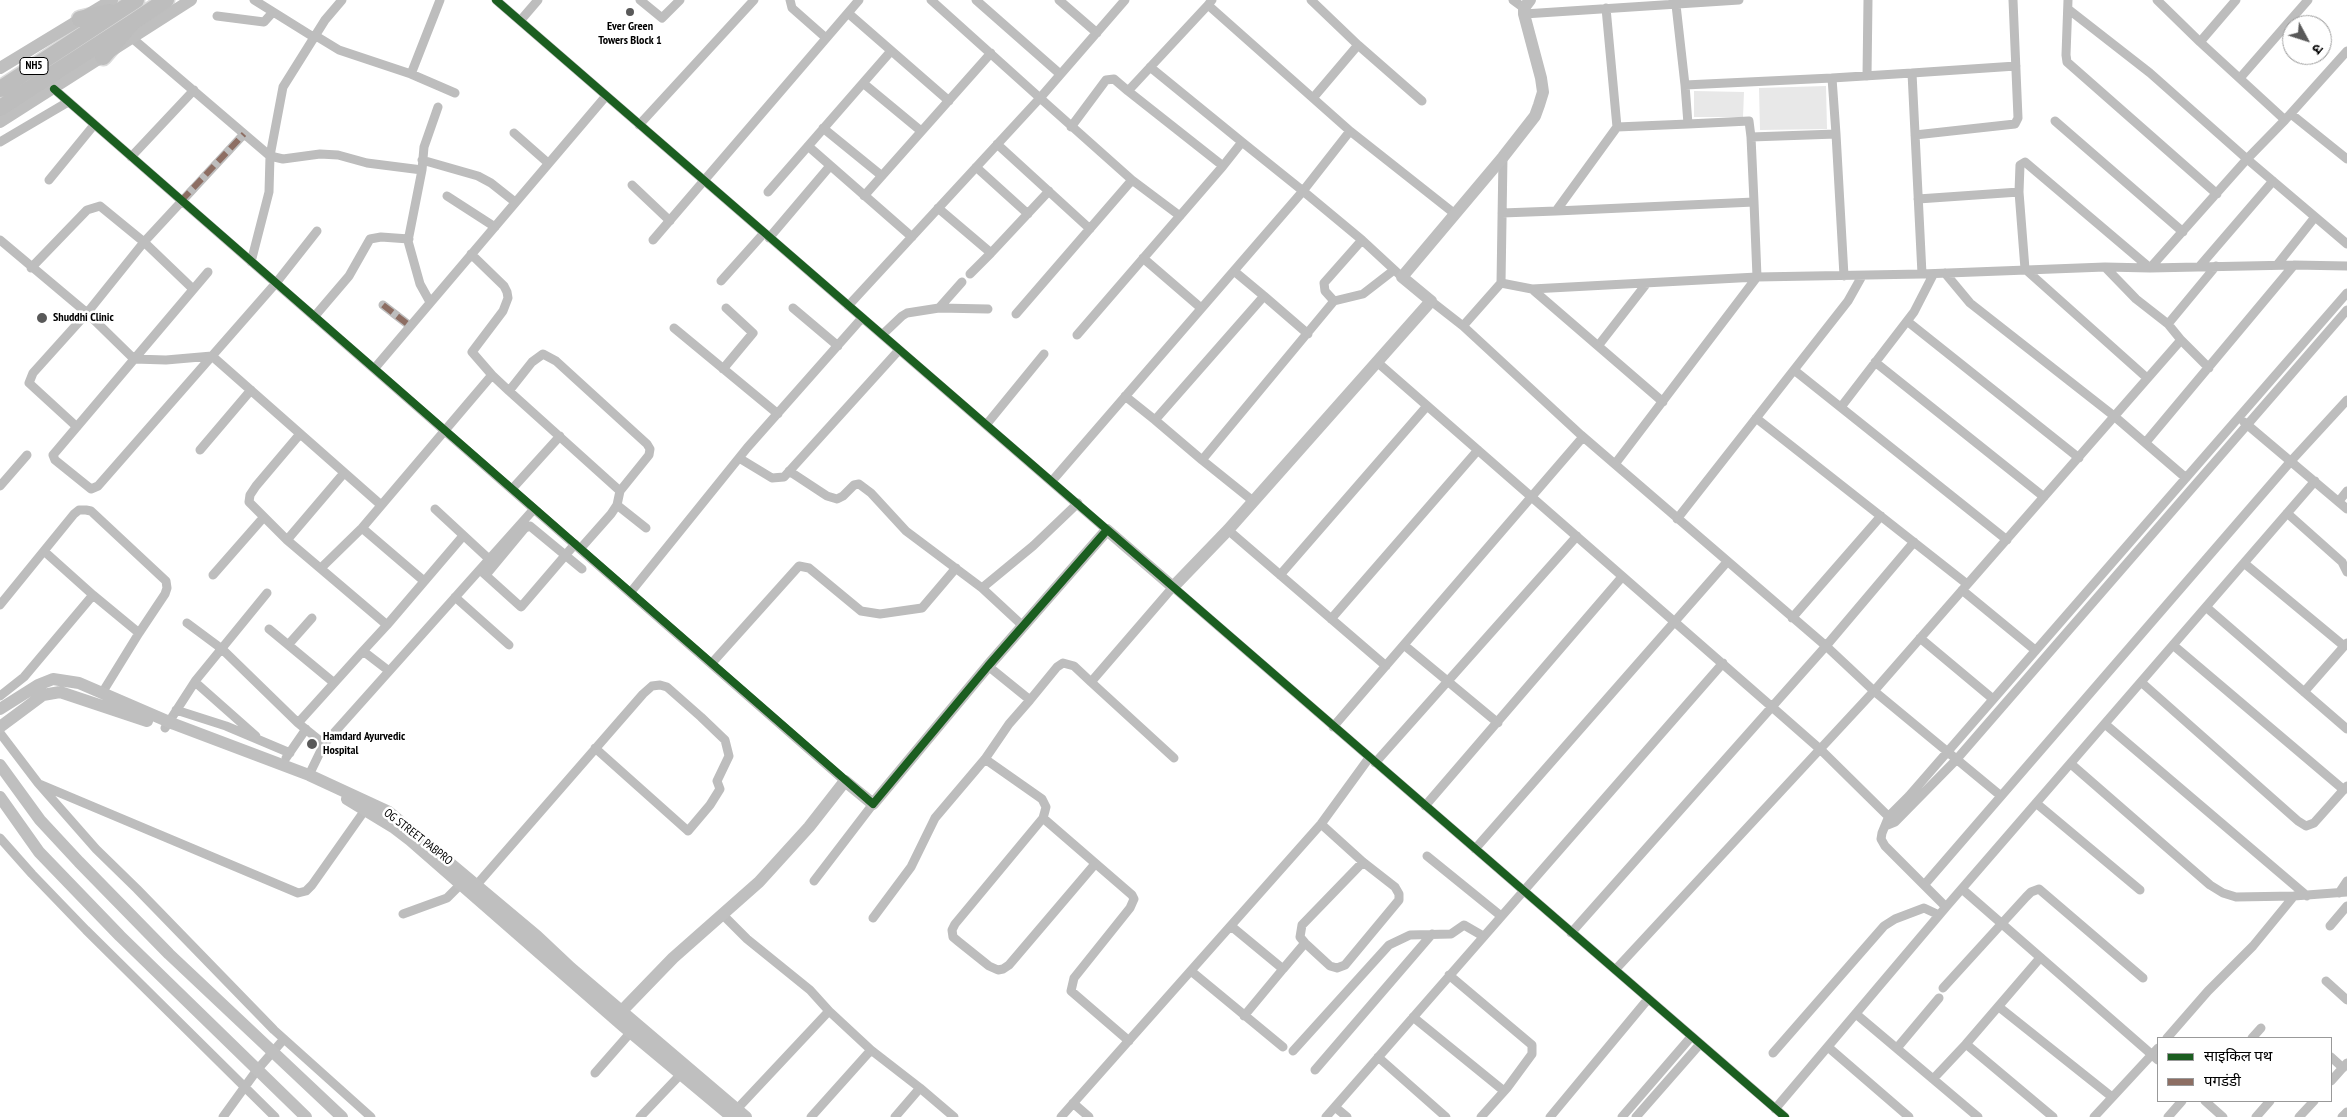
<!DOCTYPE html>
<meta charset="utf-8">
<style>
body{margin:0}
#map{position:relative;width:2347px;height:1117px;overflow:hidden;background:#fff;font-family:"PT Sans Narrow","Noto Sans Devanagari",sans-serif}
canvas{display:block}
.legend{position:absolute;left:2157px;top:1037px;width:175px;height:65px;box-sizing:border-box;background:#fff;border:1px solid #999;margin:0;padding:6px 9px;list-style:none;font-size:15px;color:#000}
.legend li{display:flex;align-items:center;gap:10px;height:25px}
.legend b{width:25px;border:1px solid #999}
.north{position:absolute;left:2282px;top:15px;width:50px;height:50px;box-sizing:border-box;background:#fff;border:1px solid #999;border-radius:50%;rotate:130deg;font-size:14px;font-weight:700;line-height:20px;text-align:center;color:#000}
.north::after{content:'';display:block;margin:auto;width:18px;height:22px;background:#595959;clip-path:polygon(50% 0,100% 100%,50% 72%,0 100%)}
</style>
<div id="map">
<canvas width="2347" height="1117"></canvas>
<ul class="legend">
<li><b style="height:6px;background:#1b5e20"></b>साइकिल पथ</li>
<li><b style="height:6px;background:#8d6e63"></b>पगडंडी</li>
</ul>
<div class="north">उ</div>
</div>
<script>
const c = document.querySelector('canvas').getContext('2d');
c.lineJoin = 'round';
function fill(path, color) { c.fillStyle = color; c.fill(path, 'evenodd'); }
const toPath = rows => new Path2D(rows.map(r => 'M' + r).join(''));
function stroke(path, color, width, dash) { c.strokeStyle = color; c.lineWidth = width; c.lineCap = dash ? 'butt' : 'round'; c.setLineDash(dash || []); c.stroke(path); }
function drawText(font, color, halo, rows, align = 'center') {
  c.font = font + ' "PT Sans Narrow",sans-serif'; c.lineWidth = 5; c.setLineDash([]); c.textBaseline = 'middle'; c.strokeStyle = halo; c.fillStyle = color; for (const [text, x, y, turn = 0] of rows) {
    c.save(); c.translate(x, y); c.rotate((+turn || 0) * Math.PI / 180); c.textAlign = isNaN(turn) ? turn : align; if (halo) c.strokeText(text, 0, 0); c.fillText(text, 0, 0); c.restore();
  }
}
const green = toPath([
 [1826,86,1827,129,1760,130,1759,88],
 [1694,91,1744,92,1743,117,1694,117]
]);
const street = toPath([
 [254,0,315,38],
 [496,0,1107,530],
 [640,0,662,18,680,0],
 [790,0,792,8,826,38],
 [931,0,1040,98,1125,0],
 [976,0,1060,74],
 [1059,0,1097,33],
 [1212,0,1208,5,1350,131],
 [1311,0,1358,45],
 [1513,0,1524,8],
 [2068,0,2066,55,2067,62,2217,194],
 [2157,0,2200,42,2236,0],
 [1672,3,1676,5,1685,85],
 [1606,8,1617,127],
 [2068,9,2150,73,2247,159,2347,244],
 [848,13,949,101],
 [1524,14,1739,0],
 [217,16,264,22,273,12],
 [520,21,538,0],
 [316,36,339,50,411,74,440,0],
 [132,38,270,156,283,159,320,154,338,155,367,163,422,170,424,147,438,107],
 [1150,67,1242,142],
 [1912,73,2016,66],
 [411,74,455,93],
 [1867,76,1868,0],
 [2240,78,2308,0],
 [863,83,921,131],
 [54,89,845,781],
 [1313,98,1358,45,1422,101],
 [2291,114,2347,159],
 [2285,120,2347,51],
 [2055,121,2183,232],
 [639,125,754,0],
 [1071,127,1106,80,1114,79,1128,91],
 [823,128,882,176],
 [514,133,548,163],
 [1836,134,1844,276],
 [1915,135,2015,124,2018,118,2013,0],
 [0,142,68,102],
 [997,144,1090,229],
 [808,146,912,237],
 [131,157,194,90],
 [422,160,478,176,491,183,515,202],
 [976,167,1028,214],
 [422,170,408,241,420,284,430,302],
 [49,180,94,125],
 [1132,180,1180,216],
 [632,185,670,221],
 [768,192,891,51],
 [2019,192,2020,165,2025,162,2150,268,2247,159,2285,120,2200,42],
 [447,196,495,227],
 [864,196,991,53],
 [1918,199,2019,192,2025,269,2147,378],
 [938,208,991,253,1049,191],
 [1556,211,1754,202,1751,137],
 [1502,213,1556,211,1617,127,1688,124,1749,121,1751,137,1836,134,1832,78,1685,85,1688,124],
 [769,238,830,166],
 [0,240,87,313,144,242,244,134],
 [653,240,859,0],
 [471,254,504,286,507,292,508,298,503,311,472,352,492,375],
 [1143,258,1201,308],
 [251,262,269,192,270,156,283,87,325,20,342,0],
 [2277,265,2315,217],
 [2105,267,2136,299,2168,324],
 [2199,267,2273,181],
 [31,268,87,210,100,206,144,242,193,289],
 [1234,271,1264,296,1155,420,1202,460,1334,301,1325,291,1324,283,1362,240],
 [208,272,53,455,55,460,91,489,98,486,276,283,317,231],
 [1945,273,1970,303,2114,416,2186,478],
 [970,274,991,253],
 [1922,274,2105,267,2150,268,2294,265,2347,266],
 [1402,277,1362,240,1303,191,1350,131,1455,214],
 [721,281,764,233],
 [1501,283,1532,289,1757,277,1922,274,1912,73,1832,78],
 [1532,289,1663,402],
 [1264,296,1308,334],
 [1334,301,1363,294,1394,270],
 [1431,301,1463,326,1501,283,1503,157],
 [383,305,410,326],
 [848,306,1040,98,1132,180,1016,314],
 [793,308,838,346],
 [939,308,962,282],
 [314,317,349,276,370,239,381,237,409,239],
 [1907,321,2079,458],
 [1463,326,1581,435,1826,646,1874,691,2001,796],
 [674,328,778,414],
 [882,335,902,316,907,313,939,308,988,309],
 [1077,335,1223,166],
 [2181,340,2209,368],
 [1598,346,1647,283],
 [1377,362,1772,707,1821,750,1891,819],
 [1875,362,2044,497],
 [374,369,606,96],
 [723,369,753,333,726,308],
 [1794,370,2007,540],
 [509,391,620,491],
 [1125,396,1155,420],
 [1841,407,1914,312,1933,275],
 [1756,418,1967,584],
 [2244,422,2347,509],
 [986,425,1044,354],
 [77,427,29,383,33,373,87,313,134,359,166,360,212,356,381,505],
 [300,434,256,486,250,495,249,502,287,540,387,625,463,536],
 [2146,442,2294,265],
 [200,450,251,390],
 [739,458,772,478,784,477,899,350],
 [1202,460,1253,501],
 [1615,464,1757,277,1754,202],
 [789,471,827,496,837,499,843,496,854,485,859,484,871,493,906,531,982,588,1023,626],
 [1052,481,1303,191,1242,142,1223,166,1128,91,1208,5],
 [0,486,27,455],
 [512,489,560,436],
 [2339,501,2347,491],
 [617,505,646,528],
 [435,509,489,559],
 [2287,513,2342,562,2347,572],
 [1677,519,1848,301,1862,276],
 [362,528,424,581],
 [1228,530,1386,666],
 [287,540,344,473],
 [45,552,93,595],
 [2244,563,2344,646],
 [321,568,362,528,492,375,509,391,532,362,543,354,556,361,647,444,650,449,649,455,620,491,617,505,611,514,580,549],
 [480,570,521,607,575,544],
 [213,575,263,518],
 [486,575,525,528,530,526,582,569],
 [1280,575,1427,406],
 [982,588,1033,546,1078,503],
 [1962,590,2035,650],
 [630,593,747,448,862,318],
 [455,597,509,645],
 [0,605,74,514,79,510,86,510,91,511,166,581,167,588,165,594,139,633],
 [2206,607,2347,729],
 [1792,618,1881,516],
 [1331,619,1478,450],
 [187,623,222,649,298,723],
 [387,625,363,651,389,671],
 [269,629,333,682],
 [1920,638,1993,699],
 [288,645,312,618],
 [1404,645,1498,723],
 [2173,645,2344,790],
 [711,664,799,566,809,568,861,611,880,614,922,608,956,568],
 [988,666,1030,700,1057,667,1063,663,1074,666,1091,682,1173,587,1785,1117],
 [195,682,256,736],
 [1091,682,1174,758],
 [2141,682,2298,821,2306,826,2314,823,2347,786],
 [2304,692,2347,643],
 [0,696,24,677,93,595,139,633,102,693],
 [176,710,226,726,290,753],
 [2105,724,2307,896],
 [1333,727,1583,437],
 [165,728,196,680,267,593],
 [0,733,38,783,96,849,137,889,274,1030,371,1117],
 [324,744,298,723,363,651],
 [286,758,306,729],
 [985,759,1042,799,1046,807,1045,811,1043,818,955,924,952,930,953,937,959,942,989,966,998,970,1003,969,1009,965,1095,864],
 [1375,763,1577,536],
 [2071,764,2210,885,2223,893,2236,897,2294,896],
 [309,775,324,744,534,509],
 [39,784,298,893,306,891,312,885,365,810],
 [2036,803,2140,890],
 [1425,806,1622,577],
 [1043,818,1132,895,1134,899,1130,908,1074,978,1071,991,1129,1041],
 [1321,824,1363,862,1395,887,1399,894,1399,900,1345,965,1337,968,1330,966,1305,943,1300,937,1302,925,1363,862],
 [1885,826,1895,822,1956,760,2347,310],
 [0,838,32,874,86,930,275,1117],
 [1475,849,1727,562],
 [1427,856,1501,916],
 [814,881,873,804],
 [1925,884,2291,461,2347,400],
 [473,889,643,694,652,686,660,685,667,687,701,717,725,740,729,756,717,781,720,789,710,805,688,831,595,748],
 [1962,889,2158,1060],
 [2339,893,2347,881],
 [1946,907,2315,481],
 [403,914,447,898,460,885],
 [724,916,747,939,810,990,829,1011],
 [873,918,911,867,935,818,985,759,1009,724,1030,700],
 [1231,926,1283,969,1305,943],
 [2330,926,2347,906],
 [1571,933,1826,646,1914,542],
 [2040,958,1966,1044,2053,1117],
 [1615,970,1874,691,2181,340,2168,324,2216,266],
 [1191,971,1283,1047],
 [1449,975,1532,1045,1532,1054,1507,1088,1481,1117],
 [2326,981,2347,1000],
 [1943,988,2026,897,2031,892,2039,889,2143,978],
 [1999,1007,2112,1097],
 [1856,1014,1978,1117],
 [1244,1016,1283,969],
 [1413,1017,1504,1091],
 [2167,1038,2208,991,2253,946,2294,896,2347,892],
 [2252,1038,2261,1028],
 [1828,1047,1909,1117],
 [1897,1048,1939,998],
 [1293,1051,1389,945,1410,935,1451,934,1464,925,1483,936],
 [1773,1053,1884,926,1895,919,1924,908,1939,915],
 [1378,1057,1446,1117],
 [2331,1057,2343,1068],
 [1315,1070,1432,934],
 [595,1073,631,1032],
 [1934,1078,1966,1044],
 [2331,1081,2347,1063],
 [2205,1101,2223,1117],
 [1073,1103,1089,1117],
 [1335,1107,1347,1117],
 [737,1109,829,1011,871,1050],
 [1775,1109,1946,907,1885,846,1881,839,1882,833,1889,816,1909,796,2347,293],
 [223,1117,257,1070,284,1039],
 [640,1117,681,1074],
 [811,1117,871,1050,920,1088],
 [895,1117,920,1088,954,1117],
 [1061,1117,1321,824,1369,758],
 [1326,1117,1723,663],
 [1550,1117,1648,999],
 [1622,1117,1691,1037],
 [1636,1117,1700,1044],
 [2094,1117,2158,1048],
 [2168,1117,2182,1101],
 [2256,1117,2270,1101],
 [2299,1117,2314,1101],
 [2342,1117,2347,1112]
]);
const secondary = toPath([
 [0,68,112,0],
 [0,122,191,0],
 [0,709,38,685,53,679,79,683,174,724,309,775,389,812,537,936,571,968,746,1117],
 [0,727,43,695,60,692,147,721],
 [0,765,40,820,79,862,169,954,342,1117],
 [0,797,39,852,120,936,306,1117],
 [347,799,393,827,410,840,624,1027,732,1117],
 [615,1018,673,958,759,882,809,827,845,781,873,804,988,666,1107,530,1173,587,1228,530,1431,301,1402,277,1503,157,1535,116,1539,105,1543,92,1541,78,1524,14,1524,8,1530,0]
]);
const highway = toPath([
 [80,19,109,12],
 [103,57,133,22,166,0],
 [0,89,136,0],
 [0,108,133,22]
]);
const quiet = toPath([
 [181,201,244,134],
 [383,305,410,326]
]);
const cycleway = toPath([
 [496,0,1785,1117],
 [54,89,873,804,988,666,1107,530]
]);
const markers = [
 [630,12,5,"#595959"],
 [42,318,6,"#595959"],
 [312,744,6,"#595959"]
];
const shields = [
 [34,66,28]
];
const shieldNames = [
 ["NH5",34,66]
];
const poiNames = [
 ["Ever Green",630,27,"center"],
 ["Towers Block 1",630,41,"center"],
 ["Shuddhi Clinic",53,318],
 ["Hamdard Ayurvedic",323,737],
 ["Hospital",323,751]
];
const streetNames = [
 ["OG STREET PABPRO",418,837,38]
];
fill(green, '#e8e8e8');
stroke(highway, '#dbdbdb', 19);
stroke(street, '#bdbdbd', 9);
stroke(secondary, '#bfbfbf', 12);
stroke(highway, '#bdbdbd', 16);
stroke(quiet, '#8d6e63', 6, [12, 6]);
stroke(cycleway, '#1b5e20', 8);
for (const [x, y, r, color] of markers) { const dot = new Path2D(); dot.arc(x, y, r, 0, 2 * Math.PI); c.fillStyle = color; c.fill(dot); stroke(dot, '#fff', 2); }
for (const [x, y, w] of shields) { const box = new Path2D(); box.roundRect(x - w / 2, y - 8.5, w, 17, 4); c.fillStyle = '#fff'; c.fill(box); stroke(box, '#000', 1); }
drawText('bold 11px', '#000', null, shieldNames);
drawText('bold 12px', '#000', '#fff', poiNames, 'left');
drawText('12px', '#000', '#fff', streetNames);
</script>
